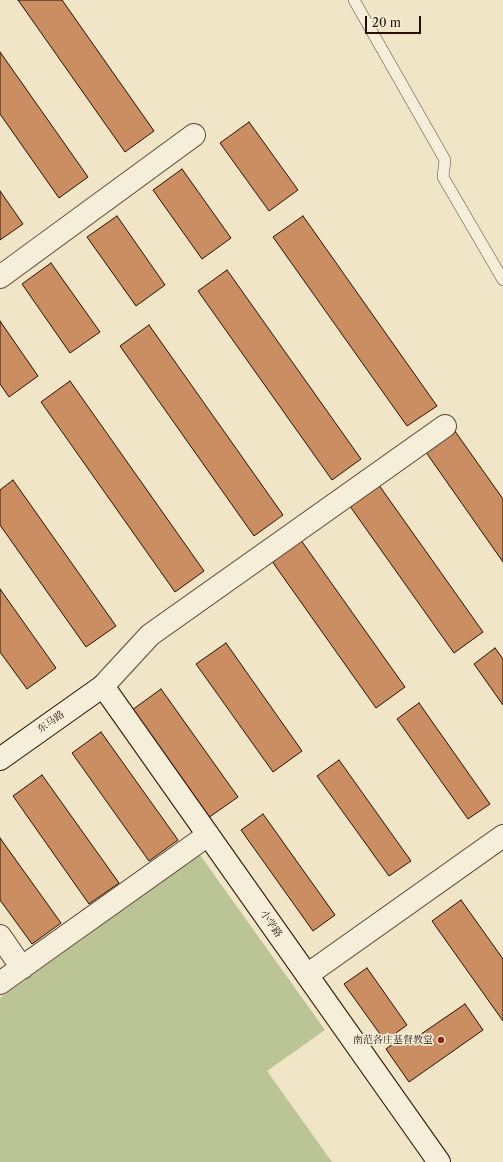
<!DOCTYPE html>
<meta charset="utf-8">
<style>
body{margin:0}
#map{position:relative;width:503px;height:1162px;overflow:hidden;background:#f0e5c6;font-family:"Libre Caslon Text",serif}
canvas{display:block}
.scale{position:absolute;left:365px;top:16px;width:56px;height:18px;box-sizing:border-box;border:2px solid #271001;border-top:0;padding-left:5px;font-size:12px;line-height:14px;white-space:nowrap;color:#271001;-webkit-text-stroke:3px #f5eeda;paint-order:stroke}
</style>
<div id="map">
<canvas width="503" height="1162"></canvas>
<div class="scale">20 m</div>
</div>
<script>
const c = document.querySelector('canvas').getContext('2d');
c.lineJoin = 'round';
function fill(path, color) { c.fillStyle = color; c.fill(path, 'evenodd'); }
const toPath = rows => new Path2D(rows.map(r => 'M' + r).join(''));
function stroke(path, color, width, dash) { c.strokeStyle = color; c.lineWidth = width; c.lineCap = dash ? 'butt' : 'round'; c.setLineDash(dash || []); c.stroke(path); }
function drawText(font, color, halo, rows, align = 'center') {
  c.font = font + ' "Libre Caslon Text","Noto Serif SC",serif'; c.lineWidth = 3.5; c.setLineDash([]); c.textBaseline = 'middle'; c.strokeStyle = halo; c.fillStyle = color; for (const [text, x, y, turn = 0] of rows) {
    c.save(); c.translate(x, y); c.rotate((+turn || 0) * Math.PI / 180); c.textAlign = isNaN(turn) ? turn : align; if (halo) c.strokeText(text, 0, 0); c.fillText(text, 0, 0); c.restore();
  }
}
const green = toPath([
 [200,855,325,1030,267,1071,332,1162,0,1162,0,998]
]);
const building = toPath([
 [18,0,62,0,154,131,125,152,18,0],
 [0,52,88,177,59,198,0,114,0,52],
 [249,122,298,190,269,211,220,143,249,122],
 [182,169,231,238,202,259,153,190,182,169],
 [0,191,23,224,0,240,0,191],
 [117,216,165,285,136,306,87,237,117,216],
 [303,216,437,406,407,426,273,237,303,216],
 [51,263,100,332,70,353,22,284,51,263],
 [227,270,361,459,332,480,198,291,227,270],
 [0,321,38,376,9,397,0,384,0,321],
 [149,325,283,515,254,536,120,346,149,325],
 [70,381,204,571,175,592,41,402,70,381],
 [452,427,503,499,503,562,423,448,452,427],
 [13,480,116,626,86,647,0,525,0,490,13,480],
 [376,481,483,632,454,653,347,502,376,481],
 [298,536,405,687,376,708,269,557,298,536],
 [0,589,56,668,27,689,0,652,0,589],
 [226,643,302,751,273,772,196,664,226,643],
 [495,648,503,659,503,705,474,664,495,648],
 [161,689,238,797,208,818,132,710,161,689],
 [419,703,490,804,468,819,397,719,419,703],
 [101,732,178,840,149,861,72,753,101,732],
 [339,760,411,861,389,876,317,776,339,760],
 [42,775,119,883,89,904,13,796,42,775],
 [263,814,335,915,313,931,241,830,263,814],
 [0,838,61,923,32,944,0,900,0,838],
 [461,900,503,959,503,1021,432,921,461,900],
 [367,968,407,1025,385,1041,344,984,367,968],
 [465,1004,483,1030,409,1082,386,1049,403,1036,408,1043,465,1004]
]);
const lane = toPath([
 [354,0,445,160,443,177,503,280]
]);
const street = toPath([
 [0,277,194,135],
 [103,686,150,635,445,426],
 [0,936,22,968],
 [307,975,503,836],
 [0,983,208,835]
]);
const secondary = toPath([
 [0,759,103,686,439,1162]
]);
const markers = [
 [441,1040,4,"#8f2418"]
];
const streetNames = [
 ["东马路",51,722,-35],
 ["小学路",271,924,55]
];
const poiNames = [
 ["南范各庄基督教堂",433,1040]
];
fill(green, '#bac494');
fill(building, '#cb8e63');
stroke(building, '#271001', 1);
stroke(lane, '#594532', 12);
stroke(street, '#594532', 24);
stroke(secondary, '#271001', 24);
stroke(lane, '#f5eeda', 11);
stroke(street, '#f5eeda', 22);
stroke(secondary, '#f5eeda', 22);
for (const [x, y, r, color] of markers) { const dot = new Path2D(); dot.arc(x, y, r, 0, 2 * Math.PI); c.fillStyle = color; c.fill(dot); stroke(dot, '#f5eeda', 1.5); }
drawText('10px', '#271001', '#f5eeda', streetNames);
drawText('10px', '#271001', '#f5eeda', poiNames, 'right');
</script>
